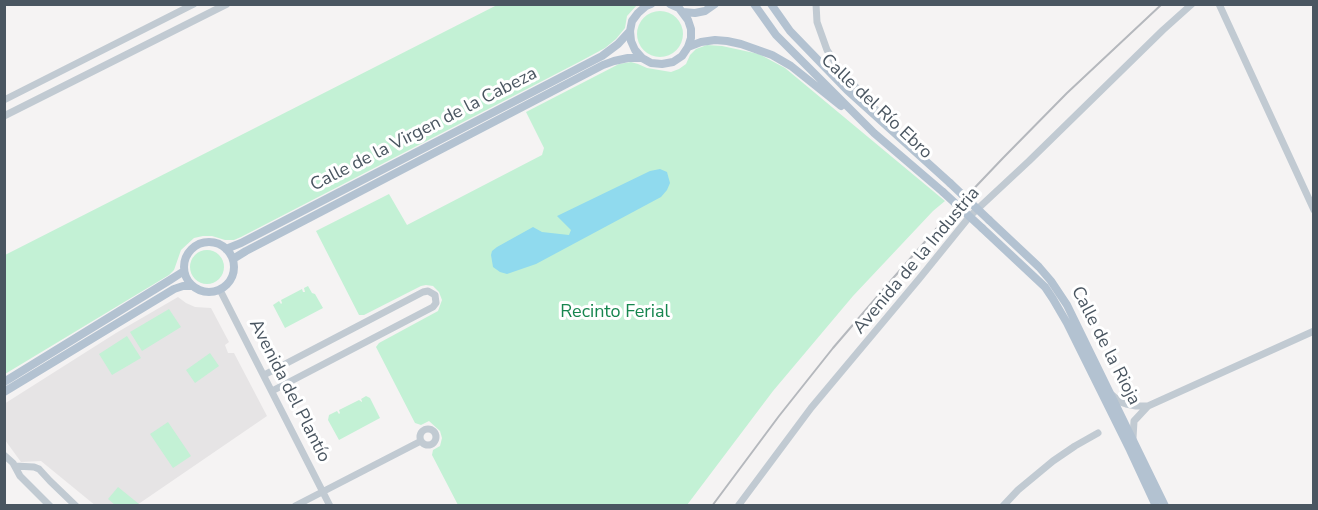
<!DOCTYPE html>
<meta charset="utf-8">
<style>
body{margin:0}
#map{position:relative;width:1318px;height:510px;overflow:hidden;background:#f5f3f3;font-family:"Nunito Sans",sans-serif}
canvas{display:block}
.frame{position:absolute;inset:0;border:6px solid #4a5661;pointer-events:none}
</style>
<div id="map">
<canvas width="1318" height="510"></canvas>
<div class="frame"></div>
</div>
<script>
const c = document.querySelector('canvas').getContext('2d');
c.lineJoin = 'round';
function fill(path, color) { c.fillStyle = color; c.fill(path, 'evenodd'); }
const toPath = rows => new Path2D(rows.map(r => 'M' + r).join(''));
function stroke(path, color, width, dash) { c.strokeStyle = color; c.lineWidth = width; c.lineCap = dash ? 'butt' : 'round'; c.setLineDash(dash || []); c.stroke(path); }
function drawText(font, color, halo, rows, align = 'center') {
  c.font = font + ' "Nunito Sans",sans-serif'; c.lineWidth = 6; c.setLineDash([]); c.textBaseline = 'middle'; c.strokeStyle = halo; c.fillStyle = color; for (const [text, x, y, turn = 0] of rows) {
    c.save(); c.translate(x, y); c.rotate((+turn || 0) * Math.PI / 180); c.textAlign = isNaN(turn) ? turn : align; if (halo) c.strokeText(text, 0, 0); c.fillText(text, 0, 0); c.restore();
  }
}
const education = toPath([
 [178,297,186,303,195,307,211,308,229,342,225,345,228,353,234,353,267,416,137,505,96,506,41,461,21,462,5,440,4,404,116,333]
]);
const green = toPath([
 [499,4,637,5,627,16,625,28,616,39,605,48,581,61,241,237,234,240,225,240,212,236,203,236,194,238,181,250,174,270,169,275,5,374,5,255],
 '637 34a23 23 0 1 1 46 0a23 23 0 1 1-46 0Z',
 [707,45,722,46,759,54,785,68,945,201,933,211,853,296,773,391,687,505,458,505,432,455,433,450,440,446,442,438,440,431,429,421,421,425,415,423,376,347,379,343,438,311,442,300,439,292,433,286,426,285,421,286,364,315,359,315,316,231,389,194,407,225,542,155,544,148,526,112,619,64,631,62,638,64,647,68,671,72,679,69,686,64,690,55,696,49],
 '190 267a17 17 0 1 1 34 0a17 17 0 1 1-34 0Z',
 [308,286,312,293,315,294,323,308,285,328,273,305,279,301,281,304,282,303,281,300,302,289,303,292,305,292,304,288],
 [169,309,181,327,142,351,130,332],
 [127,336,141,358,112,375,99,354],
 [210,353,219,366,195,383,186,370],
 [366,396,370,398,380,418,339,440,328,420,329,415,337,411,339,414,340,413,339,410,359,400,362,402,362,401,361,399],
 [168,422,191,456,173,468,150,434],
 [118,487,139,504,115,505,108,499]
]);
const water = toPath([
 [660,169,667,172,670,183,667,190,661,197,536,264,507,274,500,272,493,267,491,255,492,251,497,247,533,227,542,232,569,235,571,230,557,216,650,171]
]);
const minor = toPath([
 [816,4,817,22,827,50,838,67,889,124],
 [1219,4,1314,210],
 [4,100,194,4],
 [4,116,227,4],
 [220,290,330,506],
 [264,375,423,292,428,291,435,295,436,303,433,307,272,391],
 [1112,395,1120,402,1126,404,1136,406,1148,406],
 '420 437a8 8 0 1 1 16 0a8 8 0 1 1-16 0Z',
 [1133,438,1134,421,1148,406,1314,331],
 [4,455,13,463,20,476,50,506],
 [15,466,34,467,39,469,50,481,76,506],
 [295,506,421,441],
 [738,506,811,408,919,279,970,216,1029,161,1163,30,1192,4],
 [1003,506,1018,490,1053,461,1075,446,1098,433]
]);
const major = toPath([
 [651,4,646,6,638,13,632,21,630,31,631,41,635,50,642,58,651,63,662,64,673,62,682,56,688,47,691,38,691,29,688,20,679,8,670,4],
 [754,4,776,35,874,133,943,192],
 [771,4,790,31,847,90,950,183],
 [683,12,695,13,705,11,715,4],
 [688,47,701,42,715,40,727,41,741,44,772,55,791,66,841,106],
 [989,220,1039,267,1051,281,1067,305,1165,506],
 [982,228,1045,287,1053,299,1067,323,1130,450,1156,506],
 '184 267a25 25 0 1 1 50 0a25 25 0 1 1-50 0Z',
 [226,249,241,243,602,56,618,44,630,31],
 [233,259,246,251,603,65,614,61,628,58,642,58],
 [4,382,170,280,184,271],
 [4,392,174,289,183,286,192,286]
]);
const rail = toPath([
 [712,506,779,416,833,348,888,284,943,221,1003,158,1067,93,1162,4]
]);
const majorBridge = toPath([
 [950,183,989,220],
 [943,192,982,228]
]);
const streetNames = [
 ["Calle del Río Ebro",876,107,43],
 ["Calle de la Virgen de la Cabeza",424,130,-27],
 ["Avenida de la Industria",917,261,-50],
 ["Calle de la Rioja",1105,346,63],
 ["Avenida del Plantío",289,391,63]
];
const parkNames = [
 ["Recinto Ferial",615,313]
];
fill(education, '#e6e4e5');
fill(green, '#c3f1d5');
fill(water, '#90daee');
stroke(minor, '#c1cad2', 7);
stroke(major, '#b3c2d1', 8);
stroke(rail, '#b5b8bd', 2);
stroke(majorBridge, '#b3c2d1', 8);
drawText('18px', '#4a5661', '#fff', streetNames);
drawText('18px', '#17864f', '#fff', parkNames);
</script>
